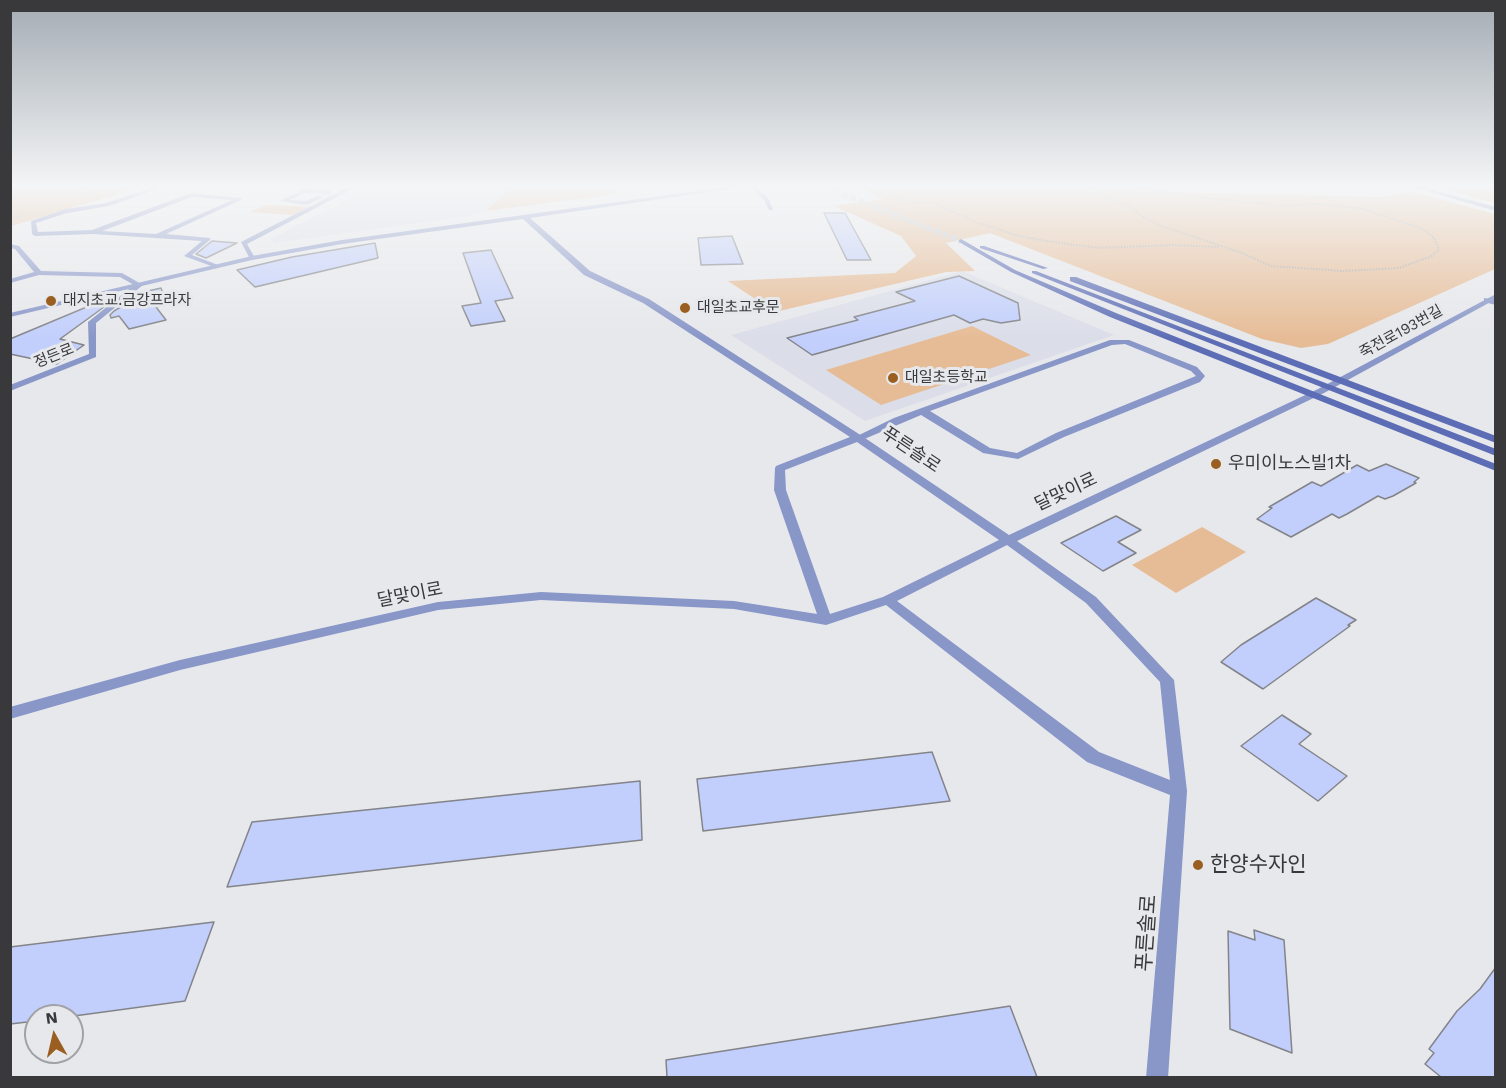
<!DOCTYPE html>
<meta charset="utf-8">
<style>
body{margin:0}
#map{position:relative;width:1506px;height:1088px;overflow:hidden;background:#e7e8ec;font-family:"Work Sans",sans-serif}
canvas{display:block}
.frame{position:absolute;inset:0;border:12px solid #39393b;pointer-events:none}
.north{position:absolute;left:24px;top:1004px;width:60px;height:60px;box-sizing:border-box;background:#e7e8ec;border:2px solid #a1a2a5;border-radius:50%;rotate:352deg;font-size:16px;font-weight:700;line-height:24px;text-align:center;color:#39393b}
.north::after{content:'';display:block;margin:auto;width:21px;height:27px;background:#9a5f20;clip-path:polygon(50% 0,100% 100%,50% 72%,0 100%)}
</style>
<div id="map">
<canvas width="1506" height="1088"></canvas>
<div class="frame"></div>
<div class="north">N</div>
</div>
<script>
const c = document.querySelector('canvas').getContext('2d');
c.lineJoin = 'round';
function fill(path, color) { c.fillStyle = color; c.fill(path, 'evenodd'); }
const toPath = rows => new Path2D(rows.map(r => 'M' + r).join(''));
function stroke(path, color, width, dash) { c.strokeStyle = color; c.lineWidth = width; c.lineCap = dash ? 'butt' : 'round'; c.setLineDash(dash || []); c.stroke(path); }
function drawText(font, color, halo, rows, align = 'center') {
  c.font = font + ' "Work Sans","Noto Sans KR",sans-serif'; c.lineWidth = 6; c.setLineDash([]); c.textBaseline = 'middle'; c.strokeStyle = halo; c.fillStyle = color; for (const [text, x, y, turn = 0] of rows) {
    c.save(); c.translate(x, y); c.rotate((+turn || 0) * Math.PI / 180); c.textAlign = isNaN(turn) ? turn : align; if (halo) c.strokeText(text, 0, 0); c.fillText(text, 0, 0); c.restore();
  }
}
const built = toPath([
 [371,187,512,187,486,211,469,216,274,243,271,239],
 [1162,187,1402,187,1407,190,1384,194,1178,191],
 [962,271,1114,335,865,421,731,335]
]);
const green = toPath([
 [15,187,142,187,11,226,11,188],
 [512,187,614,187,617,194,486,211],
 [882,187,1151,187,1173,192,1384,197,1412,192,1495,214,1495,269,1328,344,1301,348,1262,339,990,233,946,243,975,271,946,272,775,312,728,281,895,273,916,256,901,236,834,206,883,199,862,189],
 [1436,187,1495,187,1495,203],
 [266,205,294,206,308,207,294,215,250,212],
 [972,326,1031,355,881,405,826,370],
 [1202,527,1246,552,1176,593,1132,565]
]);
const building = toPath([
 [824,213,845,213,871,260,847,260,824,213],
 [732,236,743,264,701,265,698,238,732,236],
 [212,241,237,243,206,258,196,254,212,241],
 [375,243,378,258,255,287,237,270,292,257,375,243],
 [491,250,513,298,495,301,505,321,471,326,462,306,481,303,463,253,491,250],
 [959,276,1018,303,1020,320,1001,323,983,319,970,323,954,315,812,355,787,338,858,320,854,317,915,301,896,292,959,276],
 [161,288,167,305,156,307,166,320,129,329,119,316,111,318,110,315,114,311,148,291,161,288],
 [101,301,104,307,60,339,84,345,57,364,10,354,10,339,101,301],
 [1386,464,1419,478,1414,482,1416,483,1393,496,1385,499,1378,496,1347,514,1339,518,1332,514,1291,537,1257,519,1272,508,1269,507,1312,482,1321,486,1357,465,1369,471,1386,464],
 [1116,516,1141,530,1118,542,1136,553,1103,571,1061,543,1116,516],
 [1316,598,1356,620,1348,625,1350,626,1263,689,1221,662,1241,645,1316,598],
 [1282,715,1311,734,1299,744,1347,776,1318,801,1241,746,1282,715],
 [932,752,950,801,703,831,697,779,932,752],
 [640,781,642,840,227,887,252,822,640,781],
 [214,922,185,1001,74,1016,36,1016,36,1021,10,1024,10,947,214,922],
 [1254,930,1284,940,1292,1053,1230,1029,1228,931,1255,940,1254,930],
 [1496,967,1496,1077,1441,1077,1425,1064,1434,1053,1429,1049,1457,1011,1480,989,1496,967],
 [1010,1006,1037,1077,667,1077,666,1060,1010,1006]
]);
const secondaryTunnel = toPath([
 [825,187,961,241]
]);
const path = toPath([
 [864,187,912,203,931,202,974,221,1015,235,1046,241,1099,248,1173,245,1218,247],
 [1091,187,1103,196,1131,207,1143,217,1159,225,1242,253,1271,266,1343,271,1399,268,1432,256,1439,249,1434,238,1423,229,1363,209,1321,204,1287,206,1183,196,1140,187],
 [70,196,85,187],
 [10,219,21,216]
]);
const service = toPath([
 [1484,298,1496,300,1496,305,1484,302,1484,298]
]);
const minor = toPath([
 [154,187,163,187,109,206,67,213,36,223,38,232,92,230,191,193,241,198,241,200,166,234,210,238,210,240,192,255,218,265,218,267,214,267,184,256,202,241,93,234,35,236,32,234,31,221,66,209,106,203,154,187],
 [192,197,232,200,156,234,102,231,192,197],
 [348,187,356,187,247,244,255,258,250,259,241,242,348,187],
 [750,187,756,187,768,198,773,210,769,210,764,200,750,187],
 [304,189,329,190,332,192,329,194,305,193,290,200,306,201,318,196,323,197,307,205,280,201,304,189],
 [10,244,19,246,41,271,122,273,143,285,96,323,96,357,10,391,10,385,89,354,88,322,134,285,120,277,39,275,10,283,10,279,34,272,15,249,10,248,10,244],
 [1110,340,1129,340,1197,367,1205,376,1200,382,1064,437,1018,459,983,453,921,415,862,440,858,441,853,438,894,418,1110,340],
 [1125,344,1191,371,1196,376,1056,433,1017,453,990,448,930,411,1112,345,1125,344]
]);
const tertiary = toPath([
 [726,187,742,187,530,218,590,271,649,299,862,436,1009,535,1318,389,1496,294,1496,299,1324,393,1017,541,1096,597,1174,680,1187,791,1168,1078,1146,1078,1170,795,1087,762,886,605,826,625,734,609,541,600,438,610,180,670,10,719,10,707,180,660,438,602,541,592,734,601,817,614,774,490,775,468,776,466,850,437,643,303,584,275,523,219,342,244,252,260,10,317,10,313,252,256,342,240,726,187],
 [857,442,999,540,883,597,830,614,786,490,785,470,857,442],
 [1007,545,1086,603,1160,682,1170,780,1099,752,897,601,1007,545],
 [1412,187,1422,187,1496,207,1496,211,1412,187]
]);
const secondary = toPath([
 [961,239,1015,270,1116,313,1496,464,1496,471,1110,317,1011,272,959,242,959,240,961,239],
 [980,246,984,246,1048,268,1043,269,980,248,980,246],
 [1032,271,1036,271,1496,449,1496,456,1032,273,1032,271],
 [1070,277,1076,277,1496,436,1496,443,1070,281,1070,277]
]);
const markers = [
 [51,301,6,"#9a5f20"],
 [685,308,6,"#9a5f20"],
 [893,378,6,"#9a5f20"],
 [1216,464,6,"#9a5f20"],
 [1198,865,6,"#9a5f20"]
];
const farPoinames = [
 ["대지초교.금강프라자",63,301],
 ["대일초교후문",697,308],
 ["대일초등학교",905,378]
];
const farStreetnames = [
 ["죽전로193번길",1401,332,-29],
 ["정든로",54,356,-22]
];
const streetNames = [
 ["푸른솔로",911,450,34],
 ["달맞이로",1066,492,-25],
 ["달맞이로",410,595,-11]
];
const poiNames = [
 ["우미이노스빌1차",1228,464]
];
const nearPoinames = [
 ["한양수자인",1210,865]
];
const nearStreetnames = [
 ["푸른솔로",1147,933,-86]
];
fill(built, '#dbdee9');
fill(green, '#e6bc96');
fill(building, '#c2cffc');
stroke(building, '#838488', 1.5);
stroke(secondaryTunnel, '#c4c5c9', 6, [6, 3]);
stroke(path, '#a8a9ac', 2, [1.5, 1.5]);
fill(service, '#8896c8');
fill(minor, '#8896c8');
fill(tertiary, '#8896c8');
fill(secondary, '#5c6db5');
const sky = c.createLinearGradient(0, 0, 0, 339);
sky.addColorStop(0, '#a4acb4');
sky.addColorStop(0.55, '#f4f5f6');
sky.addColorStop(1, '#f4f5f600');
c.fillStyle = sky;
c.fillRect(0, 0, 1506, 339);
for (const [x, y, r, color] of markers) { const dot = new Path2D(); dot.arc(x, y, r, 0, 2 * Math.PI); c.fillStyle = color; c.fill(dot); stroke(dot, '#e7e8ec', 2); }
drawText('15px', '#39393b', '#e7e8ec', farPoinames, 'left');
drawText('15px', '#39393b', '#e7e8ec', farStreetnames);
drawText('18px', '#39393b', '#e7e8ec', streetNames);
drawText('18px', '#39393b', '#e7e8ec', poiNames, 'left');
drawText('21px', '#39393b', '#e7e8ec', nearPoinames, 'left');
drawText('21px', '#39393b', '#e7e8ec', nearStreetnames);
</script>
